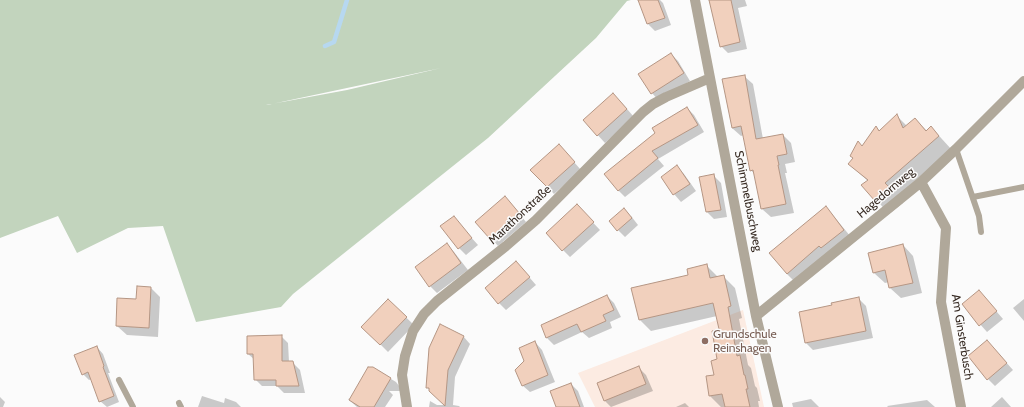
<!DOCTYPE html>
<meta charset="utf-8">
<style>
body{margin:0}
canvas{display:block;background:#fbfbfb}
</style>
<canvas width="1024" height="407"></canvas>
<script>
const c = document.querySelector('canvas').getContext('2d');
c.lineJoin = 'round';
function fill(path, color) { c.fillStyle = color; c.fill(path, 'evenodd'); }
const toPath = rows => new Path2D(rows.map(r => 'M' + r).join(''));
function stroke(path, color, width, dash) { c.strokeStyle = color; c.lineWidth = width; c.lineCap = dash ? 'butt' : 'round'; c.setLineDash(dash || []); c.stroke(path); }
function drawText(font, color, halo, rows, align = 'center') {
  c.font = font + ' Cabin,sans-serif'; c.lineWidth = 3; c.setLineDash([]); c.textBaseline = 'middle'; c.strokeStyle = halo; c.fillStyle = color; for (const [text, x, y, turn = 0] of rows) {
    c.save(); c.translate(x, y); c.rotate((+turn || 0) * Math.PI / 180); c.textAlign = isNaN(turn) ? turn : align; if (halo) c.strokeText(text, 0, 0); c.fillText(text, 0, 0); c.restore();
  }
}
const built = toPath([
 [743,310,764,407,595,407,578,373]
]);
const green = toPath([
 [0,0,631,0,627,1,596,38,488,138,293,294,281,307,196,322,163,226,128,228,77,253,58,216,0,238],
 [441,68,347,90,266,105,267,105]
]);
const shadow = toPath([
 [646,0,660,0,663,3,671,25,655,31,648,24],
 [709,0,745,0,747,6,738,8,747,49,728,53,721,46],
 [671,54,678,61,690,81,659,101,652,93],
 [744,76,753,84,763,139,783,135,791,143,795,162,785,164,787,173,785,173,794,213,771,217,762,209,755,175,751,170,744,135,741,136,732,128],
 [620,101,634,117,605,143,584,120],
 [687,108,694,115,704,132,658,159,664,166,625,197,618,190],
 [897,116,907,126,915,119,927,131,931,127,952,150,897,196,903,203,889,214,863,185,868,181,849,164,876,127,880,131],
 [566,153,581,170,554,194,532,170],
 [677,167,684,174,696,191,681,202,674,194,662,177],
 [714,176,721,183,727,217,714,219,707,212],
 [512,205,526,222,498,246,477,222],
 [826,207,851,237,794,281,787,274],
 [584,213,600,230,570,257,563,250],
 [631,216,638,225,625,237,618,230],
 [453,217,478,245,466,255,459,248],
 [447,245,454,252,468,270,437,293,430,286],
 [903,245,913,256,922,293,901,298,890,288,889,282,885,283,874,273],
 [706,265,718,277,723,276,735,288,742,318,739,319,748,365,751,368,755,386,757,388,760,401,758,401,759,407,721,407,710,396,719,360,720,330,717,316,651,331,639,319,690,276],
 [523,270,536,285,506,310,499,303],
 [151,288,160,297,158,337,127,335,117,326],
 [979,291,1003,319,987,332,963,305],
 [607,296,614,303,621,317,610,322,612,328,589,338,582,332,554,345,547,338,542,325],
 [858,298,866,306,873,338,813,350,806,343],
 [1024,299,1024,321,1013,308],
 [388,300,414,325,388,352,370,334],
 [281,336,288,343,289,362,292,362,300,370,305,393,284,393,277,386,262,386,255,379,255,360,248,354],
 [463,336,470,344,455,377,453,405,459,406,460,407,429,407,430,401,437,405,445,405,427,387],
 [987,341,1013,370,995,386,988,379],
 [535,342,542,350,555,382,530,392,522,385,525,362],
 [97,347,103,354,110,373,108,373,119,402,107,407,100,401,92,379,89,380,83,374],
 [373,368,396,382,403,391,389,391,393,395,385,407,357,407,348,399,371,392],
 [639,368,646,375,653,391,611,407,604,400],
 [571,384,578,391,584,407,556,407],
 [202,396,224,403,225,398,236,402,241,407,198,407],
 [0,397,5,402,3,407,0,407],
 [1002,397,1011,407,991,407],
 [811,399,819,407,793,407,792,403],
 [927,400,935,407,888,407,887,406],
 [685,403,689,407,676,407]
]);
const stream = toPath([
 [325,46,334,42,347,0]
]);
const building = toPath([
 [638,0,658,0,665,18,647,24,638,0],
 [709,0,731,0,740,42,720,47,709,0],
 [671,53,684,73,651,94,638,74,671,53],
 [745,75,756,139,783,134,787,154,777,156,779,165,778,165,786,204,761,209,753,170,750,171,741,126,732,128,722,79,745,75],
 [613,93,627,109,597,136,583,120,613,93],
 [687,107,698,125,652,151,658,158,618,191,604,174,655,133,652,128,687,107],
 [897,114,903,128,915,118,926,131,931,126,939,136,885,183,891,189,875,201,861,185,868,180,848,164,853,158,850,156,858,141,862,146,876,126,879,131,897,114],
 [559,144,575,162,547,187,530,170,559,144],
 [677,165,690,184,673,195,661,177,677,165],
 [714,174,721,210,706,212,699,177,714,174],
 [505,196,520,214,490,239,475,222,505,196],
 [577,204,594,222,562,251,546,233,577,204],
 [826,206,844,230,821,248,819,246,787,274,769,253,826,206],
 [624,208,632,218,617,231,609,221,624,208],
 [454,216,472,238,458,249,440,226,454,216],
 [447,243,461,263,429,287,415,267,447,243],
 [903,244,913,283,889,288,885,270,873,273,868,253,903,244],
 [516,261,530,277,498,304,485,288,516,261],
 [707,264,710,278,724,275,731,306,728,307,737,356,740,355,744,375,745,375,748,389,746,389,750,407,725,407,722,394,709,396,706,376,714,375,711,361,717,359,712,331,719,329,713,303,639,320,631,288,688,275,687,269,707,264],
 [137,286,151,287,149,328,116,326,117,298,136,299,137,286],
 [979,290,997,311,979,326,962,304,979,290],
 [607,295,614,310,603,315,606,321,581,332,577,324,546,338,541,325,607,295],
 [859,297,866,331,805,343,799,312,832,305,831,303,859,297],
 [388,299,407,317,380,345,361,327,388,299],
 [440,324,464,336,448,370,445,406,429,391,429,388,426,388,429,348,440,324],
 [282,335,282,361,293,361,299,386,276,386,276,380,254,380,253,354,247,354,247,336,282,335],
 [987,340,1007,363,987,380,968,356,987,340],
 [535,341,548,375,522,386,515,370,524,361,519,348,535,341],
 [97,346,104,366,103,367,114,396,99,402,88,372,82,375,74,355,97,346],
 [639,366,646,384,604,401,597,383,639,366],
 [368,367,373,367,391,378,374,407,360,407,349,400,368,367],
 [571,383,580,407,556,407,550,391,571,383]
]);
const service = toPath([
 [956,149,979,216,981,232],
 [973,197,1024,187],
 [119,380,133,407],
 [179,403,181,407]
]);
const minor = toPath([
 [695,0,756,316,778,407],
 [921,182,946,228,941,302,961,407],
 [756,316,921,182,956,149,1024,81],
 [407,407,402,375,405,356,413,331,424,314,437,301,506,246,536,220,643,112,653,104,666,97,710,78]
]);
const markers = [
 [705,341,4,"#8d6e63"]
];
const streetNames = [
 ["Hagedornweg",886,193,-40],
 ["Schimmelbuschweg",748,201,79],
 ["Marathonstraße",520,215,-43],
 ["Am Ginsterbusch",962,337,81]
];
const educationNames = [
 ["Grundschule",713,334],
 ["Reinshagen",713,348]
];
fill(built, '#fcebe2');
fill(green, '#c2d4bd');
fill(shadow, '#0003');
stroke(stream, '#b7d8f0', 4.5);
fill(building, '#f1d0bd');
stroke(building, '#b59684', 1);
stroke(service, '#b0a89a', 6);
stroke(minor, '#b0a89a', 10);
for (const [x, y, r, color] of markers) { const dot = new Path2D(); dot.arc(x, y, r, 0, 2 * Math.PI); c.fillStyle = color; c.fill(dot); stroke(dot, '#fbfbfb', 1.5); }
drawText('12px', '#382c24', '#fbfbfb', streetNames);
drawText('12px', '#785e54', '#fbfbfb', educationNames, 'left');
</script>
